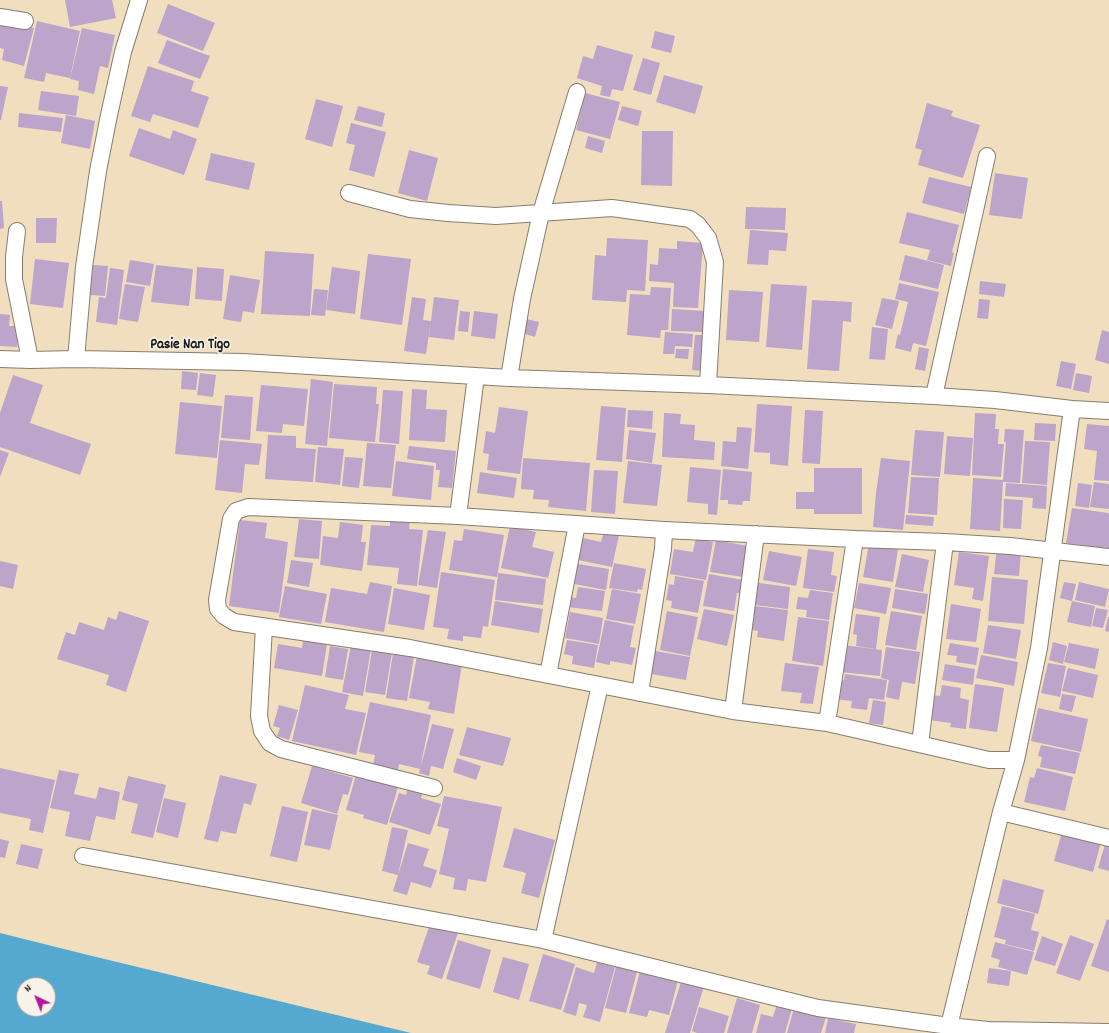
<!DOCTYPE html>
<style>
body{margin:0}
#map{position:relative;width:1109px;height:1033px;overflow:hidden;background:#f1debf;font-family:Dekko,sans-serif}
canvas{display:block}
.north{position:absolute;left:16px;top:977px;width:40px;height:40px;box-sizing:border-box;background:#f7f3e8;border:1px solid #9f9d96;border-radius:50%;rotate:317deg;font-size:11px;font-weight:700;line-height:16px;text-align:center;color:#1c1c1c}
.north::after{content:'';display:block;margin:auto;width:14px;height:18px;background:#b5179e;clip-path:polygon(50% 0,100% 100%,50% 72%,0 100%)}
</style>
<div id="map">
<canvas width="1109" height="1033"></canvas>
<div class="north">N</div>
</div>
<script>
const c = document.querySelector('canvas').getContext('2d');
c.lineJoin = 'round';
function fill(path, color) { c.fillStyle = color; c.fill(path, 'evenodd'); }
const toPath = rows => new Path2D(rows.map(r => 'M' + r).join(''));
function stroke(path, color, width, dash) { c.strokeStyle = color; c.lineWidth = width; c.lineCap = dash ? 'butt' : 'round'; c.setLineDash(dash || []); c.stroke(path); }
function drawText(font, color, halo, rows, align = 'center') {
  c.font = font + ' Dekko,sans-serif'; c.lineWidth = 3; c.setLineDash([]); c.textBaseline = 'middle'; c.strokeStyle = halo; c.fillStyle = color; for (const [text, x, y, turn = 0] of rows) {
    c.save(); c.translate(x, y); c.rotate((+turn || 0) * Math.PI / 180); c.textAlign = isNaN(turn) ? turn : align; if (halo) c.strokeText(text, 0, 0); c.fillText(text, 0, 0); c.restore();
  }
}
const water = toPath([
 [0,933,88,955,411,1033,0,1033],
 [24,985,48,985,48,1009,24,1009]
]);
const building = toPath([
 [65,0,112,0,116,18,70,27],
 [168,4,215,23,203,51,157,33],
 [0,20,34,28,24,66,2,60,4,49,0,48],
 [37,21,80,31,70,78,46,73,44,82,24,78],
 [82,28,115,35,108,68,100,66,94,94,78,90,79,81,70,79],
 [655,31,675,36,671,53,651,48],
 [167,40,210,56,200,79,158,63],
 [597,45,633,55,623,91,612,89,610,97,600,95,602,86,577,78,583,56,593,59],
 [643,58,660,63,651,95,633,90],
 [148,66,194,81,191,91,209,97,198,128,153,114,150,122,131,116],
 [664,75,703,86,695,114,656,102],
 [0,86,8,87,1,120,0,120],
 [41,91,79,96,76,116,38,110],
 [585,93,620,102,610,139,576,130],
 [316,99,343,106,332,147,305,139],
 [927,103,953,111,951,116,980,125,963,178,918,165,922,150,915,148],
 [358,106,385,113,382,127,354,120],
 [622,106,642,111,638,126,618,120],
 [19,113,63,118,61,132,18,127],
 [66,115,95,121,90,149,61,143],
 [351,123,386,132,374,177,349,170,355,145,346,143],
 [139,128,170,139,173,130,197,139,184,175,129,156],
 [642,131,673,131,672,186,641,185],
 [588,136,605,141,602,153,585,148],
 [409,150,438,158,427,201,398,193],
 [211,153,255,163,249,190,205,180],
 [995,173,1028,178,1022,219,989,215],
 [929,177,971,187,964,214,922,203],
 [0,201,2,201,4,228,0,229],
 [746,207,786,208,785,230,745,229],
 [907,212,959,225,952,252,954,253,951,266,927,260,930,250,899,243],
 [36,218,57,218,56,243,36,243],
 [750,230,788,233,786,251,769,250,768,265,747,264],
 [607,238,648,240,645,291,627,290,626,302,592,300,595,255,606,256],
 [677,241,703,243,698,308,673,307,674,283,649,281,650,264,658,265,659,248,677,249],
 [265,251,314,254,310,316,261,314],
 [368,254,411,259,402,325,360,319],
 [905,255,944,265,938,289,899,280],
 [35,259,69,263,63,308,30,304],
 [130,260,154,264,150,286,126,282],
 [93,265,108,266,105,296,90,295],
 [156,265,193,269,189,306,151,302],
 [197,267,224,269,222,301,195,299],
 [332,267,360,271,355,314,326,310],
 [110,268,124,270,117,325,96,322,99,297,106,298],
 [230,275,260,280,254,313,243,311,241,322,223,319],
 [980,281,1006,284,1004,297,979,294],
 [899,283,939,292,926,346,913,343,911,352,895,348,898,334,900,335,908,302,895,299],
 [125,284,145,287,138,322,119,319],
 [771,284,807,286,802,350,766,347],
 [651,287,671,288,668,330,661,330,660,338,627,335,630,294,650,295],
 [314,289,328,290,325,316,311,315],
 [729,290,763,292,759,342,726,340],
 [412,297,426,299,423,320,431,321,426,354,404,351],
 [434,297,459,300,454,340,429,337],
 [882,298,899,301,892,329,875,325],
 [979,299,990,300,988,319,977,318],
 [812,300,852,302,851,322,843,321,839,371,807,369],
 [672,309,705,311,703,332,671,331],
 [460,311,470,312,468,332,458,331],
 [474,311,498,314,495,339,471,336],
 [0,314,10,315,9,326,19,326,17,347,0,346],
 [526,319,539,322,535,337,522,333],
 [872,327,888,329,885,360,869,359],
 [1102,330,1109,332,1109,364,1095,360],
 [665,332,693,334,692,347,675,346,674,354,663,354],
 [695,335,705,335,702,371,692,370],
 [919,347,929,349,925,371,915,369],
 [676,349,689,349,688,359,675,358],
 [1061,361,1076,364,1071,389,1056,386],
 [182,371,198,373,196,390,181,389],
 [200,373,216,375,213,397,197,395],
 [1076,373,1092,376,1089,393,1073,390],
 [13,375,43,385,30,423,91,444,80,475,0,447,0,413],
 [311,379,333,382,327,446,305,444],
 [334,384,377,387,376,404,379,404,375,442,329,438],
 [261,385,308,389,304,426,283,424,282,433,256,431],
 [412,389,427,390,426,409,447,410,445,442,409,440],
 [383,390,403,391,399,444,379,442],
 [225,395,253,397,250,440,221,438],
 [180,402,222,406,217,458,175,454],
 [757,404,792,406,788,466,770,464,770,453,754,452],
 [601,406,626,408,622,462,596,460],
 [499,407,528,411,520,474,487,470,489,454,483,453,486,431,495,433],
 [628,410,653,411,652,429,627,427],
 [805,410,823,411,820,464,802,463],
 [664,413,681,414,680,424,695,425,694,440,715,442,714,460,662,457],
 [975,413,996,414,995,429,999,429,998,444,1004,444,1001,477,972,475],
 [1035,423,1056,424,1055,441,1034,440],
 [1087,424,1109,426,1109,481,1094,480,1097,451,1084,449],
 [737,427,752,428,748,469,721,466,723,441,736,442],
 [1005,429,1024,430,1020,483,1003,482,1000,531,970,529,973,478,1003,480,1006,442,1004,442],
 [629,430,656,433,652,463,626,459],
 [915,430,944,432,940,477,911,475],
 [268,435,296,436,296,448,316,449,313,482,265,479],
 [947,436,973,438,970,476,944,474],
 [220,440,262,444,259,465,245,464,242,493,215,490],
 [1025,441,1050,442,1047,485,1022,483],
 [367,443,396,445,391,488,363,486],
 [409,446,456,451,452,488,438,487,440,470,436,470,436,463,407,459],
 [318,447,344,449,340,485,315,482],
 [0,450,9,453,0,477],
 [345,457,363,458,359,488,342,486],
 [523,458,590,463,586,511,548,507,549,500,533,499,534,490,521,489],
 [881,458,910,461,903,530,873,527,876,493],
 [396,461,434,466,431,500,392,496],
 [628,461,662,465,657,506,623,503],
 [690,467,721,470,717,515,708,514,708,504,687,502],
 [814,468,862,468,862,514,814,514,814,509,796,509,796,492,814,492],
 [723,469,752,472,750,501,743,501,742,505,728,504,728,500,720,500],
 [594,470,618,471,615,514,591,512],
 [480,472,517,478,514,498,477,493],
 [911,477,939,478,937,515,908,513],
 [1094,482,1109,484,1109,509,1090,507],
 [1006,483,1047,486,1046,509,1032,508,1033,498,1005,496],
 [1078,483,1092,485,1089,508,1075,506],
 [1004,499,1023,500,1021,529,1003,528],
 [1072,508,1109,513,1109,549,1066,543],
 [906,515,934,517,933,526,905,524],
 [299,519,322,521,319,559,294,557],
 [390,519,410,521,409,529,423,530,417,586,397,584,399,568,367,565,371,525,390,526],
 [240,520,267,523,265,538,288,542,279,613,229,606],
 [340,522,363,525,361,542,366,542,362,571,320,565,323,536,338,538],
 [510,526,536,532,532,547,554,552,548,578,501,568],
 [464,529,504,535,497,577,449,570,454,540,462,541],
 [428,530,446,532,437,588,418,585],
 [604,532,619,535,612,567,578,560,583,538,601,542],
 [696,538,713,542,706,580,670,574,674,549,693,552],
 [716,540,747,546,743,577,710,572],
 [869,544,898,549,893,582,863,577],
 [997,547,1021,550,1019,576,994,574],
 [808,549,834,552,831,575,837,576,834,592,803,588],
 [769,551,802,557,796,586,763,580],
 [959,552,989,556,983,601,972,599,974,588,954,585],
 [902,554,929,560,923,592,895,587],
 [291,560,313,563,309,587,287,583],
 [0,561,18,565,13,589,0,586],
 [614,563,646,569,642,590,638,589,637,592,609,588],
 [578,564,609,569,606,590,574,584],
 [441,572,495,580,488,627,483,626,481,638,463,636,463,641,447,639,449,629,433,627],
 [498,573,546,579,543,605,495,600],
 [709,574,743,580,741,593,737,593,734,611,703,606],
 [675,576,704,581,698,613,671,608,672,601,666,600,669,584,674,585],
 [992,577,1028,580,1024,624,988,621],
 [370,582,392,586,384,632,325,622,331,588,367,594],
 [751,582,790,587,788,609,755,605,757,594,750,593],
 [1064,582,1076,584,1072,601,1060,598],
 [1079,582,1109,589,1105,607,1075,600],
 [859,583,891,588,886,614,854,608],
 [285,586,327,594,321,624,279,617],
 [578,587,605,591,602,611,567,607,569,597,576,598],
 [394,588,430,595,424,630,388,624],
 [612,589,641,594,635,624,606,619],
 [895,589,928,594,925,614,892,608],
 [810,590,833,593,829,620,806,617,807,610,796,609,798,597,808,598],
 [495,601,543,609,539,633,491,625],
 [1072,601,1095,606,1091,627,1067,622],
 [951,604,981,609,976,642,946,639],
 [755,606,788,610,784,641,757,637,758,631,752,630],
 [1096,608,1108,610,1103,628,1092,626],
 [704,609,734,615,727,646,697,639],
 [119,611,149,621,126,692,106,685,109,675,57,659,66,632,75,635,79,622,104,630,108,617,116,620],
 [667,611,698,617,690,656,660,650],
 [891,611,922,616,916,650,885,645],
 [570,612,603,618,599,644,565,638],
 [856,614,880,617,876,649,856,646,857,635,853,634],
 [798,617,829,621,823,666,792,661],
 [1108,617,1109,617,1109,632,1105,631],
 [605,620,634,626,630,647,636,648,632,665,610,661,610,665,596,662],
 [988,625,1021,630,1016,659,983,653],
 [303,640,327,644,322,676,274,668,278,644,302,648],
 [567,640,598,645,594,668,572,664,573,656,564,654],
 [1053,642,1067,646,1063,664,1049,660],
 [950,643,979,648,976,665,956,662,957,656,947,655],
 [1069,643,1099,649,1095,669,1064,662],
 [351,645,371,649,363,696,342,692],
 [843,645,882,650,880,676,840,672],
 [330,646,348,649,343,680,325,677],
 [886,647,920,652,915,684,897,681,902,682,899,700,886,697,889,680,881,678],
 [372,650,392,653,385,695,365,692],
 [655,651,690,657,686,680,651,674],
 [393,653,414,656,407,701,386,698],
 [981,655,1018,662,1014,686,976,678],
 [417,656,462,664,454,714,428,709,430,702,409,698],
 [785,663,819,667,813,704,800,703,802,693,781,691],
 [1048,663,1066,666,1060,697,1041,693],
 [945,664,975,669,973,685,942,680],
 [1068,668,1098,675,1093,698,1062,691],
 [845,674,887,680,884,700,869,698,867,710,851,708,852,701,835,699,838,679,844,680],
 [975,684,1004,688,997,732,969,728],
 [305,685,349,695,345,709,366,713,356,755,292,741],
 [942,685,961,688,960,698,969,700,966,729,950,727,951,723,929,720,932,695,940,696],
 [1062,694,1076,696,1072,712,1059,709],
 [873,700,886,702,883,725,869,723],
 [370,702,431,715,420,769,399,764,398,770,373,765,375,755,359,752],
 [279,705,298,710,289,740,277,736,280,728,273,726],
 [1038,708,1088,719,1081,752,1031,741],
 [432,724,454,729,443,769,431,766,429,776,419,773],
 [467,727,511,738,503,766,459,755],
 [1041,745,1080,753,1075,774,1040,767,1042,757,1038,756],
 [457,758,481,766,476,780,453,772],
 [312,766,353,778,348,795,343,794,337,814,301,803],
 [0,768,55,780,43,833,29,830,31,819,0,813],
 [1037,768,1073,777,1065,811,1024,802,1030,777,1034,778],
 [59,770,79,774,74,794,96,799,99,787,120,792,115,820,96,816,90,841,65,836,70,812,50,808],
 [220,775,257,784,251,805,244,803,236,834,221,831,218,842,204,839],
 [356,775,398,787,387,825,363,818,364,815,346,810],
 [128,776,166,785,153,838,131,833,138,804,122,800],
 [408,786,423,791,421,798,441,804,430,835,389,822,399,793,406,795],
 [444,796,502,807,486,882,468,879,466,891,453,889,455,878,439,874,449,829,437,826],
 [164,798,186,803,178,838,156,832],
 [282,806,308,812,297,862,270,856],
 [312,809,338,815,330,850,304,845],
 [392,827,408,830,398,875,382,871],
 [514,828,555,840,539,898,521,893,526,873,503,867],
 [1062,832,1101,842,1093,872,1054,861],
 [0,839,9,841,5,858,0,857],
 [1106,841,1109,842,1109,871,1098,868],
 [408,843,429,849,423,866,437,870,431,888,411,882,407,895,393,891],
 [21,844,43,849,38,869,16,864],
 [1003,879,1044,890,1038,914,997,903],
 [1002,906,1035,914,1031,930,1039,932,1034,951,1005,944,1006,940,994,937],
 [1107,919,1109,920,1109,972,1091,966],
 [431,921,459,930,442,979,427,974,430,966,417,962],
 [1070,935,1094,944,1080,981,1056,973],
 [1042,936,1063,944,1055,966,1034,960],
 [458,940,491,950,480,989,446,979],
 [995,942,1034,952,1027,975,998,967,1000,960,991,957],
 [543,954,575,964,561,1010,529,1001],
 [503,957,529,964,519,1000,493,992],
 [597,962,615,967,600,1022,583,1017,587,1005,579,1003,576,1016,563,1012,576,967,594,973],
 [617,963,638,968,626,1013,605,1008],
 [989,968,1011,971,1009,986,987,983],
 [640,971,678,980,669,1015,649,1010,647,1017,629,1013],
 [682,979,704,986,690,1033,665,1033],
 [737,998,760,1005,752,1033,727,1033],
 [778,1001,793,1005,785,1033,756,1033,761,1014,773,1017],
 [795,1005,827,1014,821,1033,787,1033],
 [699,1007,729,1016,724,1033,697,1033,692,1031],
 [828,1018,856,1024,854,1033,825,1033]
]);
const minor = toPath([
 [0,17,25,21],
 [349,193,410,209,448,213,496,216,612,208,690,219,698,225,708,238,715,262,708,385],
 [17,231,14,257,14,279,30,360],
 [0,359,30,360,76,359,243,362,509,378,708,385,934,396,995,400,1072,409,1109,411],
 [76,359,84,267,98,171,109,115,123,52,139,0],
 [509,378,522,299,541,213,577,92],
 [934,396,987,156],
 [458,516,476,376],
 [264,627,259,716,262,731,270,743,281,749,434,788],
 [548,675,577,524],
 [640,693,663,549,664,530],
 [733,711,756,534],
 [827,723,855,539],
 [920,744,945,542],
 [1016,760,989,760,827,723,733,711,410,648,234,622,224,616,218,609,217,600,231,519,236,511,248,507,458,516,664,530,855,539,945,542,1010,546,1109,557],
 [1001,812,1109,838],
 [83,856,543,940,818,1008,949,1026,988,1030,1109,1032],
 [543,940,600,685],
 [949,1026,1001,812,1016,760,1039,648,1072,409]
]);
const quarterNames = [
 ["Pasie Nan Tigo",190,346]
];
fill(water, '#55a8d0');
fill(building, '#bca4cb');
stroke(minor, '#867d6e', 18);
stroke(minor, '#fff', 16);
drawText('bold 15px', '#1c1c1c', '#f7f3e8', quarterNames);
</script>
